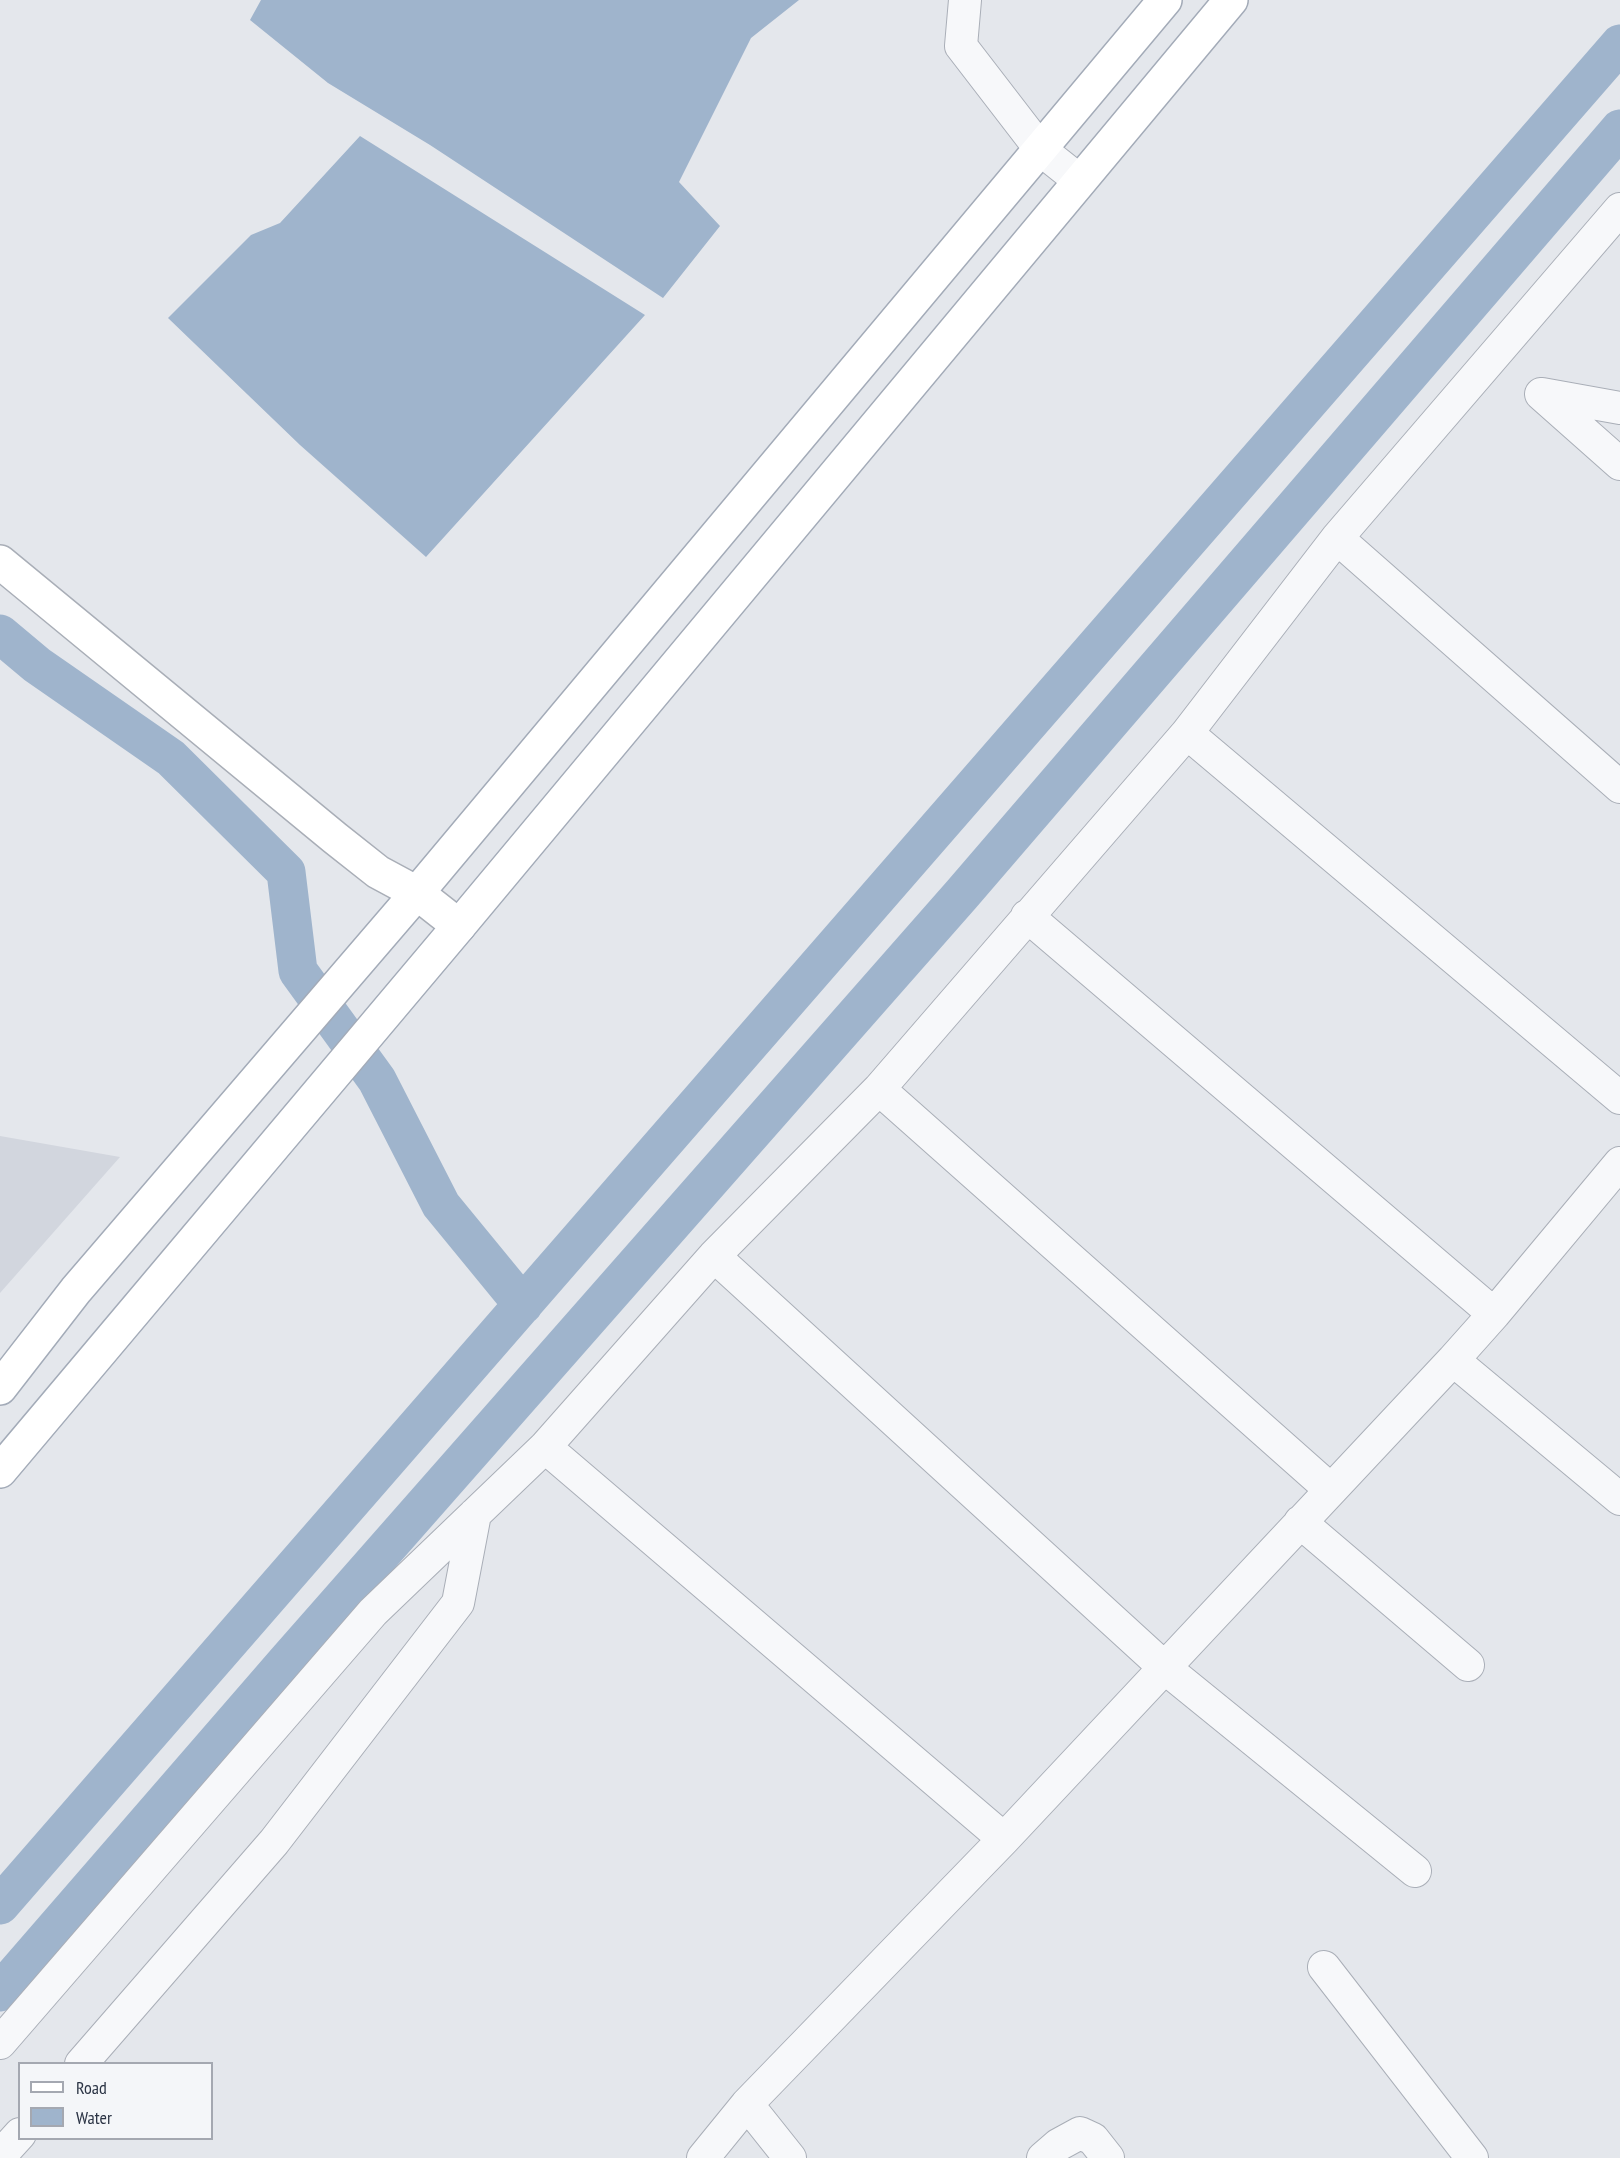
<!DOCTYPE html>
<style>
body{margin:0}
#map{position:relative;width:1620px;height:2158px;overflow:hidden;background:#e4e7ec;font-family:"PT Sans Narrow",sans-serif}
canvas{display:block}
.legend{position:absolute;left:18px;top:2062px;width:195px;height:78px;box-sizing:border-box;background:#f4f6f9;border:2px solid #a4a8b1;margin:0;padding:8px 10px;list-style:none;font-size:18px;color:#2b3445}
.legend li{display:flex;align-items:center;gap:12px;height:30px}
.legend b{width:30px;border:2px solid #a4a8b1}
</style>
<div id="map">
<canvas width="1620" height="2158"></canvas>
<ul class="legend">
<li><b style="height:8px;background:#fff"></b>Road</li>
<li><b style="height:16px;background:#9fb4cc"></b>Water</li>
</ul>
</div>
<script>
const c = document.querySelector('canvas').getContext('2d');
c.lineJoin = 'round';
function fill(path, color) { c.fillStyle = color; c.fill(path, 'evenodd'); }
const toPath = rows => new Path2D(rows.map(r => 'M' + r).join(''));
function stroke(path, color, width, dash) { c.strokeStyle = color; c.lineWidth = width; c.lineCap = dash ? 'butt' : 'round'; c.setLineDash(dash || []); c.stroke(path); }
const built = toPath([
 [0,1136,120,1157,0,1293]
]);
const water = toPath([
 [261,0,799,0,751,38,679,182,720,226,663,298,430,145,328,83,250,20],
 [360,136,645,315,426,557,300,445,168,318,251,235,280,223]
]);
const canal = toPath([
 [0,634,37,665,171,758,286,872,298,971,377,1080,441,1205,523,1305],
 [0,1905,1620,44],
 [0,1992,287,1661,962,894,1620,129]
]);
const street = toPath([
 [965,0,961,46,1041,150,1080,181],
 [1541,394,1620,464],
 [1542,394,1620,408],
 [1337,538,1620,787],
 [1187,733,1620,1098],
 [1027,916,1494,1314],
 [879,1089,1331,1490],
 [714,1256,1165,1668,1415,1871],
 [1453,1360,1620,1499],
 [545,1447,1004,1839],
 [1300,1522,1468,1665],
 [1324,1967,1472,2158],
 [0,2043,373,1612,545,1447,714,1256,879,1089,1187,733,1337,538,1620,209],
 [81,2064,274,1842,458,1603,475,1514],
 [747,2104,790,2158],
 [0,2156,20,2134],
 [703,2158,747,2104,1004,1839,1453,1360,1494,1314,1620,1163],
 [1043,2158,1058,2145,1080,2133,1093,2139,1108,2158]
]);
const secondary = toPath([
 [0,562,335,838,378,872,417,893,459,926]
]);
const primary = toPath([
 [0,1388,76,1290,417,893,1165,0],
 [0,1471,459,926,1231,0]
]);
fill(built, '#d2d6de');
fill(water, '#9fb4cc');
stroke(canal, '#9fb4cc', 39);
stroke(street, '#a9aeb7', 34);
stroke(secondary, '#a9aeb7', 36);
stroke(primary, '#a3abb8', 36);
stroke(street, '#f7f8fa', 32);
stroke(secondary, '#fff', 33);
stroke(primary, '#fff', 33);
</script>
